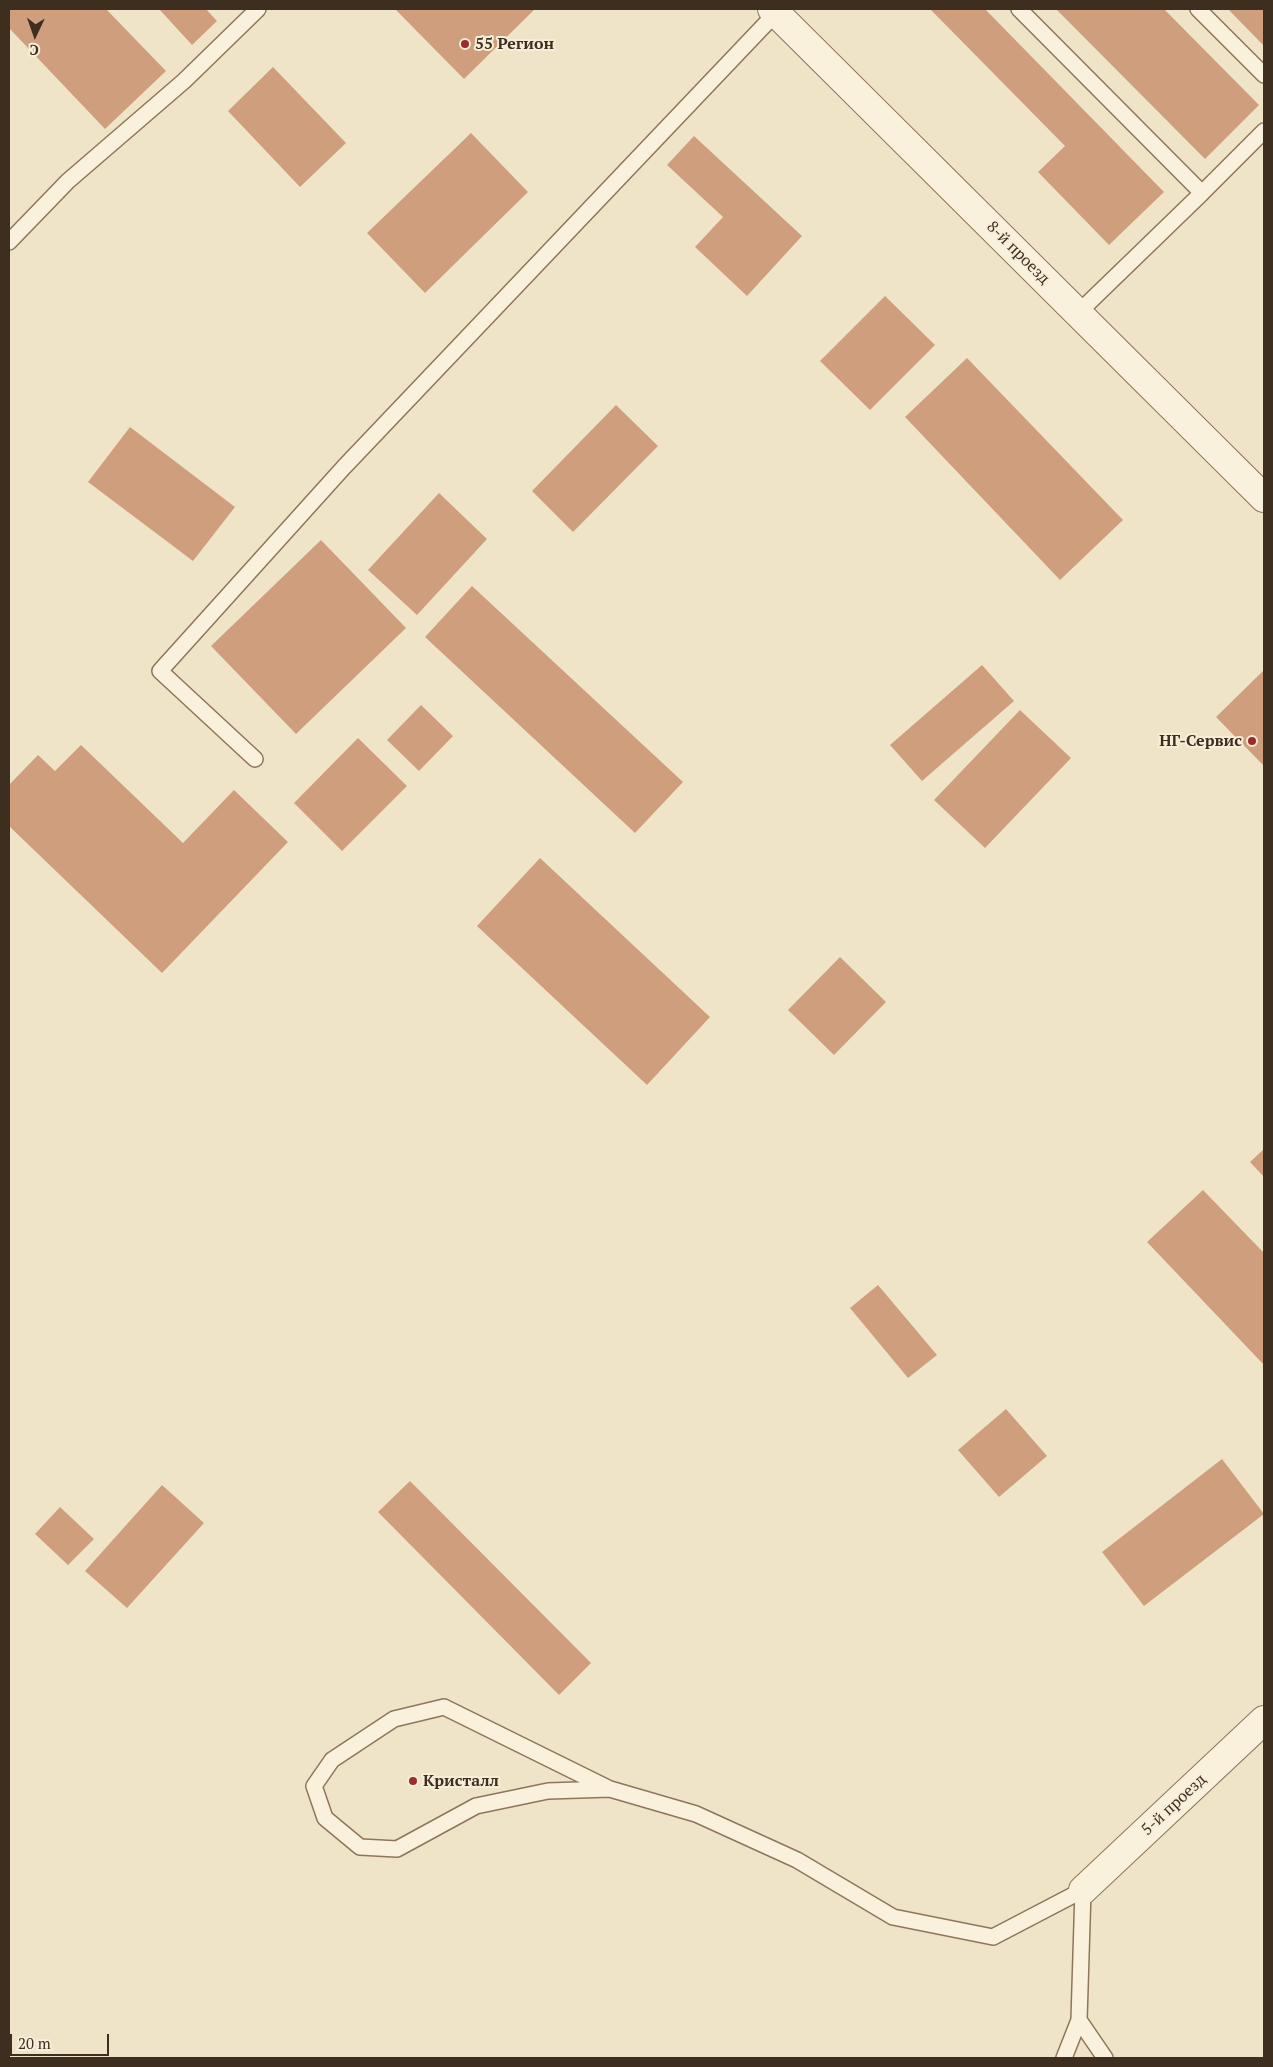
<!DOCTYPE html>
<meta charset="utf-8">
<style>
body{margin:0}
#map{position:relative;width:1273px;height:2067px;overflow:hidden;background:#f0e4c8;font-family:"PT Serif",serif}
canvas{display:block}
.frame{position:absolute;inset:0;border:10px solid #3d2e20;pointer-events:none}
.north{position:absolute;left:10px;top:10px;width:50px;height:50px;-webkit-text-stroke:4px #f7eed8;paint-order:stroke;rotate:183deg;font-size:14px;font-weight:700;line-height:20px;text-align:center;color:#3d2e20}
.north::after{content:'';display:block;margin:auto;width:18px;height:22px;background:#3d2e20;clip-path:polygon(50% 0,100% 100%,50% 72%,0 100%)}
.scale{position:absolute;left:10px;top:2034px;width:99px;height:22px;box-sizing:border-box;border:2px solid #3d2e20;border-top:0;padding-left:6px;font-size:15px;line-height:18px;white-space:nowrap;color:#3d2e20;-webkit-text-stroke:4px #f7eed8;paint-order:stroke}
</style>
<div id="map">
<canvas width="1273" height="2067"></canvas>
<div class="frame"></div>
<div class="north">С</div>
<div class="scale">20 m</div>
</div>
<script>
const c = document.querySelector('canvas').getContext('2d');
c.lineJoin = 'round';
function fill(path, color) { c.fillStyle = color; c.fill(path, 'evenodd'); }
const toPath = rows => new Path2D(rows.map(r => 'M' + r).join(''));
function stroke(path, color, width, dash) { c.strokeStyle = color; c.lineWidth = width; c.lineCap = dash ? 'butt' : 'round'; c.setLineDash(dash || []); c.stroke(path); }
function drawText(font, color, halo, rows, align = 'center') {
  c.font = font + ' "PT Serif",serif'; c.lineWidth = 4; c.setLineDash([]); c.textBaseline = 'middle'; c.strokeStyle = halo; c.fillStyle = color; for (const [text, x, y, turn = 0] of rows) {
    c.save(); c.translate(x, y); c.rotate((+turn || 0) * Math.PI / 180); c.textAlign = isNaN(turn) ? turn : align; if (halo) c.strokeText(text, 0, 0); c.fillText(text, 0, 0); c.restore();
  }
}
const building = toPath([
 [9,9,106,9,166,71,105,129,9,28],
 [159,9,206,9,217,21,192,45],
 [395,9,535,9,464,79],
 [930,9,985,9,1164,192,1109,245,1038,172,1065,146],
 [1056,9,1164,9,1259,105,1205,159],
 [1228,9,1264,9,1264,46],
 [273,67,346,143,300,187,228,111],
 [471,133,528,192,425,293,367,233],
 [694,136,802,236,747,296,695,247,723,217,667,165],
 [885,296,935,345,870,410,820,361],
 [967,358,1123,520,1060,580,905,417],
 [616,405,658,446,573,532,532,491],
 [130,427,235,507,193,561,88,482],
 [439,493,487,539,417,615,368,570],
 [321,540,406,628,296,734,211,646],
 [472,586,683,782,635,833,425,637],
 [982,665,1014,701,922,781,890,745],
 [1264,670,1264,766,1216,717],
 [421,705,453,736,419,771,387,740],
 [1020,710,1071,758,985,848,934,800],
 [358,738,407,786,342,851,294,803],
 [81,745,183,843,234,790,288,842,162,973,9,826,9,785,38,755,55,771],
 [540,858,710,1017,647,1085,477,926],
 [840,957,886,1002,834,1055,788,1010],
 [1264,1149,1264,1177,1250,1162],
 [1203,1190,1264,1253,1264,1365,1147,1242],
 [878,1285,937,1355,908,1378,850,1308],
 [1006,1409,1047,1456,999,1497,958,1450],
 [1222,1459,1264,1514,1144,1606,1102,1552],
 [410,1481,591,1663,559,1695,378,1512],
 [162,1485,204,1523,127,1608,85,1571],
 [60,1507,94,1539,68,1565,35,1534]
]);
const service = toPath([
 [1019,9,1202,193,1078,313],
 [1198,9,1264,75],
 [1202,193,1264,131],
 [9,242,68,181,184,81,258,9],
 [255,759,160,671,344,467,776,13],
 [610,1789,444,1707,394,1719,332,1760,314,1786,325,1818,360,1847,397,1849,476,1806,548,1791,610,1789,696,1814,797,1860,893,1917,993,1937,1083,1890,1079,2020,1105,2058],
 [1064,2058,1079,2020]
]);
const minor = toPath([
 [1083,1890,1264,1720]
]);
const tertiary = toPath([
 [772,9,1264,498]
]);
const markers = [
 [465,44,5,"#9e2a2b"],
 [1252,741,5,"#9e2a2b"],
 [413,1781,5,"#9e2a2b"]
];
const poiNames = [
 ["55 Регион",475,44],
 ["НГ-Сервис",1242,741,"right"],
 ["Кристалл",423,1781]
];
const streetNames = [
 ["8-й проезд",1018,253,45],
 ["5-й проезд",1174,1805,-43]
];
fill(building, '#cf9f7d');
stroke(service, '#8d765c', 18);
stroke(minor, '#8d765c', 30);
stroke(tertiary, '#8d765c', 30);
stroke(service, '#faf1dc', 15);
stroke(minor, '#faf1dc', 28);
stroke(tertiary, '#faf1dc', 28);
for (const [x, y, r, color] of markers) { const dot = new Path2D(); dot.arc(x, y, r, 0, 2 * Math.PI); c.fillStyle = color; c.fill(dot); stroke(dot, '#f7eed8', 2); }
drawText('bold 16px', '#3d2e20', '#f7eed8', poiNames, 'left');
drawText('16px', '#3d2e20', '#f7eed8', streetNames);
</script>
